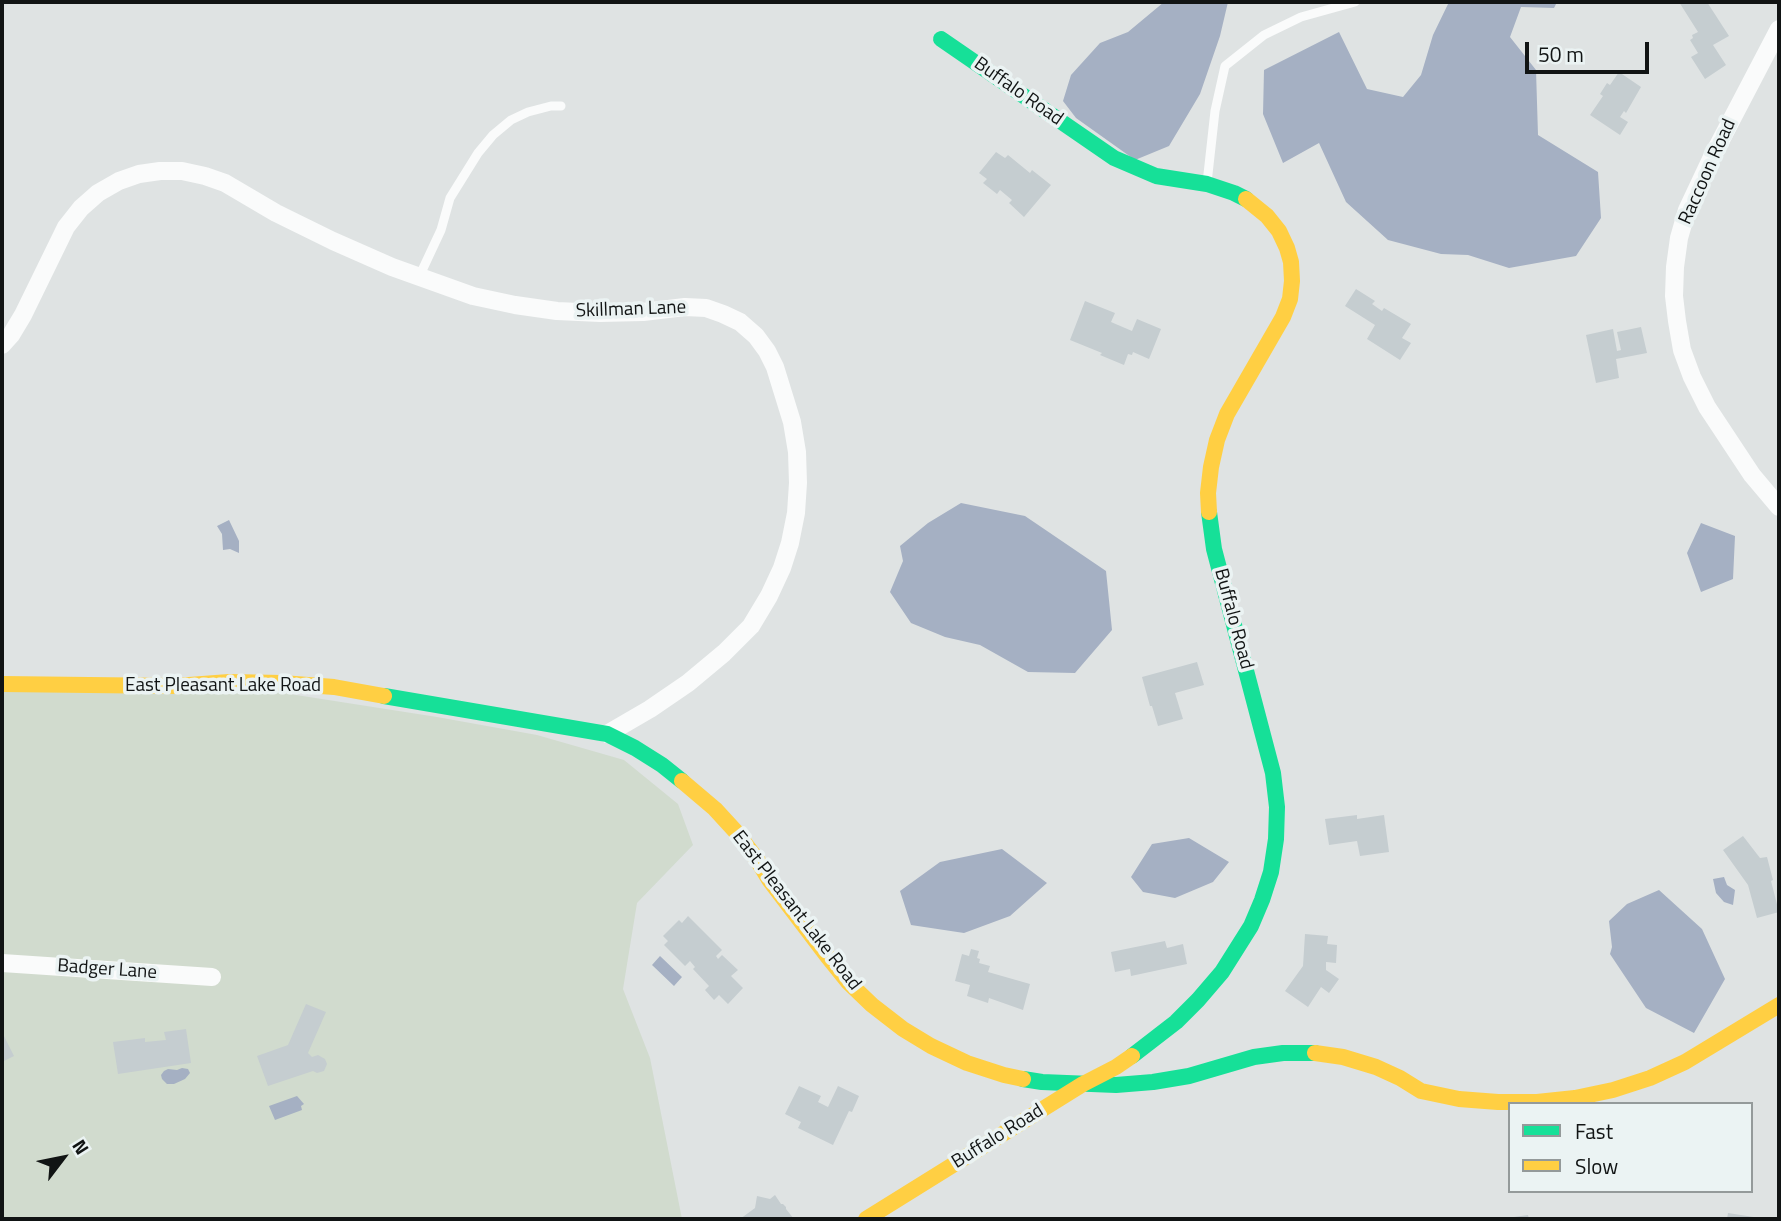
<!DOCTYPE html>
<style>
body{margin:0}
#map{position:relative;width:1781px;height:1221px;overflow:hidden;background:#dfe3e3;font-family:"Titillium Web",sans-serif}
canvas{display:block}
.frame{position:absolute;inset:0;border:4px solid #111414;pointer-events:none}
.legend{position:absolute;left:1508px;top:1102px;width:245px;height:91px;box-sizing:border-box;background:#ebf3f3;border:2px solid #949a9a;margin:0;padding:9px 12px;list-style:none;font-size:21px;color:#111414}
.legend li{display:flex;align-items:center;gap:14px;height:35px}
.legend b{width:35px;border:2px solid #949a9a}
.north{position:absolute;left:28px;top:1123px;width:70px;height:70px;-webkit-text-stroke:5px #ebf3f3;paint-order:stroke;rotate:58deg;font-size:19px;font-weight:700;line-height:28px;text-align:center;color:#111414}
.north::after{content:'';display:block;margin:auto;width:24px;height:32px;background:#111414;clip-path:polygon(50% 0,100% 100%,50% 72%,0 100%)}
.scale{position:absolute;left:1525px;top:42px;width:124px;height:32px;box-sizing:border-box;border:4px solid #111414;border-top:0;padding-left:9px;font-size:21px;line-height:24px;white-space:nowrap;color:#111414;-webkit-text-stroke:5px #ebf3f3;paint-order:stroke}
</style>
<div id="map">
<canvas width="1781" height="1221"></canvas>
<div class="frame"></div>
<ul class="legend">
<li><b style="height:9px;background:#16e098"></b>Fast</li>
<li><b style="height:9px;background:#ffcf43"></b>Slow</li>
</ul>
<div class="north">N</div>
<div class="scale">50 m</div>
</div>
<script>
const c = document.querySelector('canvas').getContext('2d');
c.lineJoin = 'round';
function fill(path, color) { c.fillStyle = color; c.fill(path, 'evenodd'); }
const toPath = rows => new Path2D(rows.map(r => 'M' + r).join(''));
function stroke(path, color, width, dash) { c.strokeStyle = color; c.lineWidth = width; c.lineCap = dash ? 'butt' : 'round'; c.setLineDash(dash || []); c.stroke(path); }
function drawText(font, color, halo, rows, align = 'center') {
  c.font = font + ' "Titillium Web",sans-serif'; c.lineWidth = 7; c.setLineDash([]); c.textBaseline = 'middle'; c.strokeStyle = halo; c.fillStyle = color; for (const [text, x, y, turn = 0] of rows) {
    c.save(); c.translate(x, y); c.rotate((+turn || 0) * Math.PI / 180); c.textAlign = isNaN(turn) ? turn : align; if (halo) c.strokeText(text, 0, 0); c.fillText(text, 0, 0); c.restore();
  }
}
const green = toPath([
 [2,692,277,692,437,717,537,735,624,760,678,804,693,845,637,903,623,989,650,1058,682,1219,2,1219]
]);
const water = toPath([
 [1164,2,1228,2,1220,36,1200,94,1169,146,1135,160,1076,118,1063,101,1071,75,1100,43,1128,32],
 [1449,2,1557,2,1554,8,1521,7,1510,37,1536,70,1538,135,1598,172,1601,218,1576,256,1509,268,1468,255,1441,254,1388,240,1346,202,1319,143,1283,163,1263,114,1264,70,1339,32,1367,89,1403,97,1421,75,1433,35],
 [961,503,1025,516,1106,571,1112,630,1075,673,1028,672,980,645,945,637,911,623,890,592,903,561,900,546,928,523],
 [229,520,239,541,239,553,230,549,223,550,222,534,217,526],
 [1701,523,1735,536,1733,579,1701,592,1687,553],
 [1189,838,1229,862,1213,882,1175,898,1143,892,1131,877,1152,844],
 [1002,849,1047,883,1010,916,964,933,911,925,900,891,940,862],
 [1724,877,1727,885,1735,890,1733,905,1724,902,1716,893,1713,879],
 [1659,890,1702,929,1725,979,1694,1033,1646,1008,1610,954,1612,947,1609,921,1627,904],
 [660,956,682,977,674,986,652,965],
 [182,1068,188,1069,190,1073,185,1079,174,1084,167,1084,162,1079,161,1075,164,1071,168,1069,177,1070],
 [297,1096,304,1104,301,1106,302,1110,275,1120,269,1106]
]);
const building = toPath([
 [1679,2,1707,2,1729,36,1713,45,1726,65,1705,79,1691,57,1698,53,1690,40,1693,38,1692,35,1698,32],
 [1619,72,1641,87,1626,113,1624,111,1620,117,1628,122,1620,135,1590,115,1603,96,1600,94,1607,83,1610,85],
 [996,152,1005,158,1008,155,1030,173,1032,170,1051,185,1024,217,1009,203,1012,200,1000,190,997,194,983,183,987,179,979,173],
 [1356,289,1375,301,1372,304,1382,311,1384,308,1411,324,1402,338,1411,343,1400,360,1367,339,1375,325,1345,306],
 [1085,301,1115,313,1111,322,1132,331,1137,319,1161,329,1149,359,1133,352,1132,355,1128,354,1124,365,1100,355,1102,353,1070,340],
 [1641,327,1647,353,1616,359,1619,378,1596,383,1586,335,1613,329,1617,351,1621,350,1617,332],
 [1197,662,1204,685,1175,693,1183,719,1158,726,1152,706,1150,706,1142,677],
 [1357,815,1357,819,1384,815,1389,852,1360,856,1357,841,1329,845,1325,819],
 [1743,836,1760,858,1767,857,1773,880,1771,881,1779,912,1757,918,1748,885,1723,850],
 [688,916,722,950,716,956,718,959,722,955,738,970,731,976,743,988,728,1004,719,995,714,1000,705,990,709,986,693,969,695,967,690,961,685,966,664,945,668,941,663,936,679,920,682,923],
 [1305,934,1328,936,1327,944,1337,945,1336,963,1326,962,1326,970,1339,979,1329,993,1321,987,1308,1007,1285,991,1303,966],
 [1165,941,1167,948,1183,944,1187,964,1131,976,1130,969,1115,972,1111,952],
 [971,949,979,951,977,958,980,959,979,963,990,966,988,972,1030,984,1023,1010,989,998,988,1003,967,996,970,985,955,981,962,954,969,956],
 [306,1004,326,1012,308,1053,312,1057,318,1055,325,1059,327,1064,324,1071,317,1073,313,1071,268,1086,257,1056,288,1045],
 [186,1029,191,1063,118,1074,113,1042,145,1038,145,1042,166,1040,164,1032],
 [2,1032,14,1056,2,1062],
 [799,1086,821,1096,818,1102,828,1107,838,1086,859,1096,852,1112,849,1111,833,1145,798,1128,801,1122,785,1114],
 [775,1195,781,1204,783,1204,786,1207,786,1209,794,1219,740,1219,755,1208,757,1196,770,1199],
 [1728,1213,1760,1218,1760,1219,1727,1219],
 [1528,1215,1529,1219,1508,1219,1507,1218]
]);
const lane = toPath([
 [1207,183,1215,111,1225,66,1264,35,1301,17,1355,2],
 [419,277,441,230,450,198,478,153,493,135,511,120,528,112,551,106,561,106]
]);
const street = toPath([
 [1779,29,1711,159,1687,210,1679,238,1675,267,1674,296,1677,321,1682,350,1692,377,1707,407,1752,475,1779,507],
 [2,345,11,335,23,315,66,227,81,208,98,193,119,181,139,174,160,171,182,171,205,176,225,183,276,213,333,241,392,267,473,296,515,305,557,311,600,313,643,312,685,307,706,308,723,314,740,322,756,336,767,351,775,367,792,422,797,452,798,483,796,513,790,543,782,568,769,596,751,626,724,653,688,683,650,709,607,734],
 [2,963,212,977]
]);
const fast = toPath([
 [941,39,1114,158,1156,176,1207,184,1234,193,1246,199],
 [384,696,607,734,635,748,662,765,682,781],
 [1132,1056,1176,1022,1198,1000,1222,972,1251,926,1262,900,1271,872,1276,839,1277,807,1273,773,1214,549,1209,512],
 [1023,1079,1042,1082,1116,1085,1153,1082,1189,1076,1254,1057,1283,1053,1315,1053]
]);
const slow = toPath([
 [1209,512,1208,493,1211,467,1217,440,1227,414,1283,317,1290,299,1292,281,1291,262,1287,248,1279,231,1267,216,1246,199],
 [2,684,176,686,229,682,282,683,334,687,384,696],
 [682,781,715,809,737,833,756,858,770,881,827,956,848,982,872,1005,903,1029,931,1046,967,1063,1004,1075,1023,1079],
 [1315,1053,1343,1057,1376,1067,1400,1078,1421,1091,1459,1099,1498,1102,1537,1102,1575,1098,1613,1090,1650,1078,1685,1062,1779,1005],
 [866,1219,1083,1084,1116,1067,1132,1056]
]);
const streetNames = [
 ["Buffalo Road",1018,92,35],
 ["Raccoon Road",1708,172,-66],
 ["Skillman Lane",631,310,-2],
 ["Buffalo Road",1233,619,75],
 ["East Pleasant Lake Road",223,686],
 ["East Pleasant Lake Road",796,911,52],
 ["Badger Lane",107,970,4],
 ["Buffalo Road",998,1137,-32]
];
fill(green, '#d1dbce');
fill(water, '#a5b0c3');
fill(building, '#c5cdd0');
stroke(lane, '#fafbfb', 9);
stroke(street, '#fafbfb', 18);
stroke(fast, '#16e098', 16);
stroke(slow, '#ffcf43', 16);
drawText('19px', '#111414', '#ebf3f3', streetNames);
</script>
